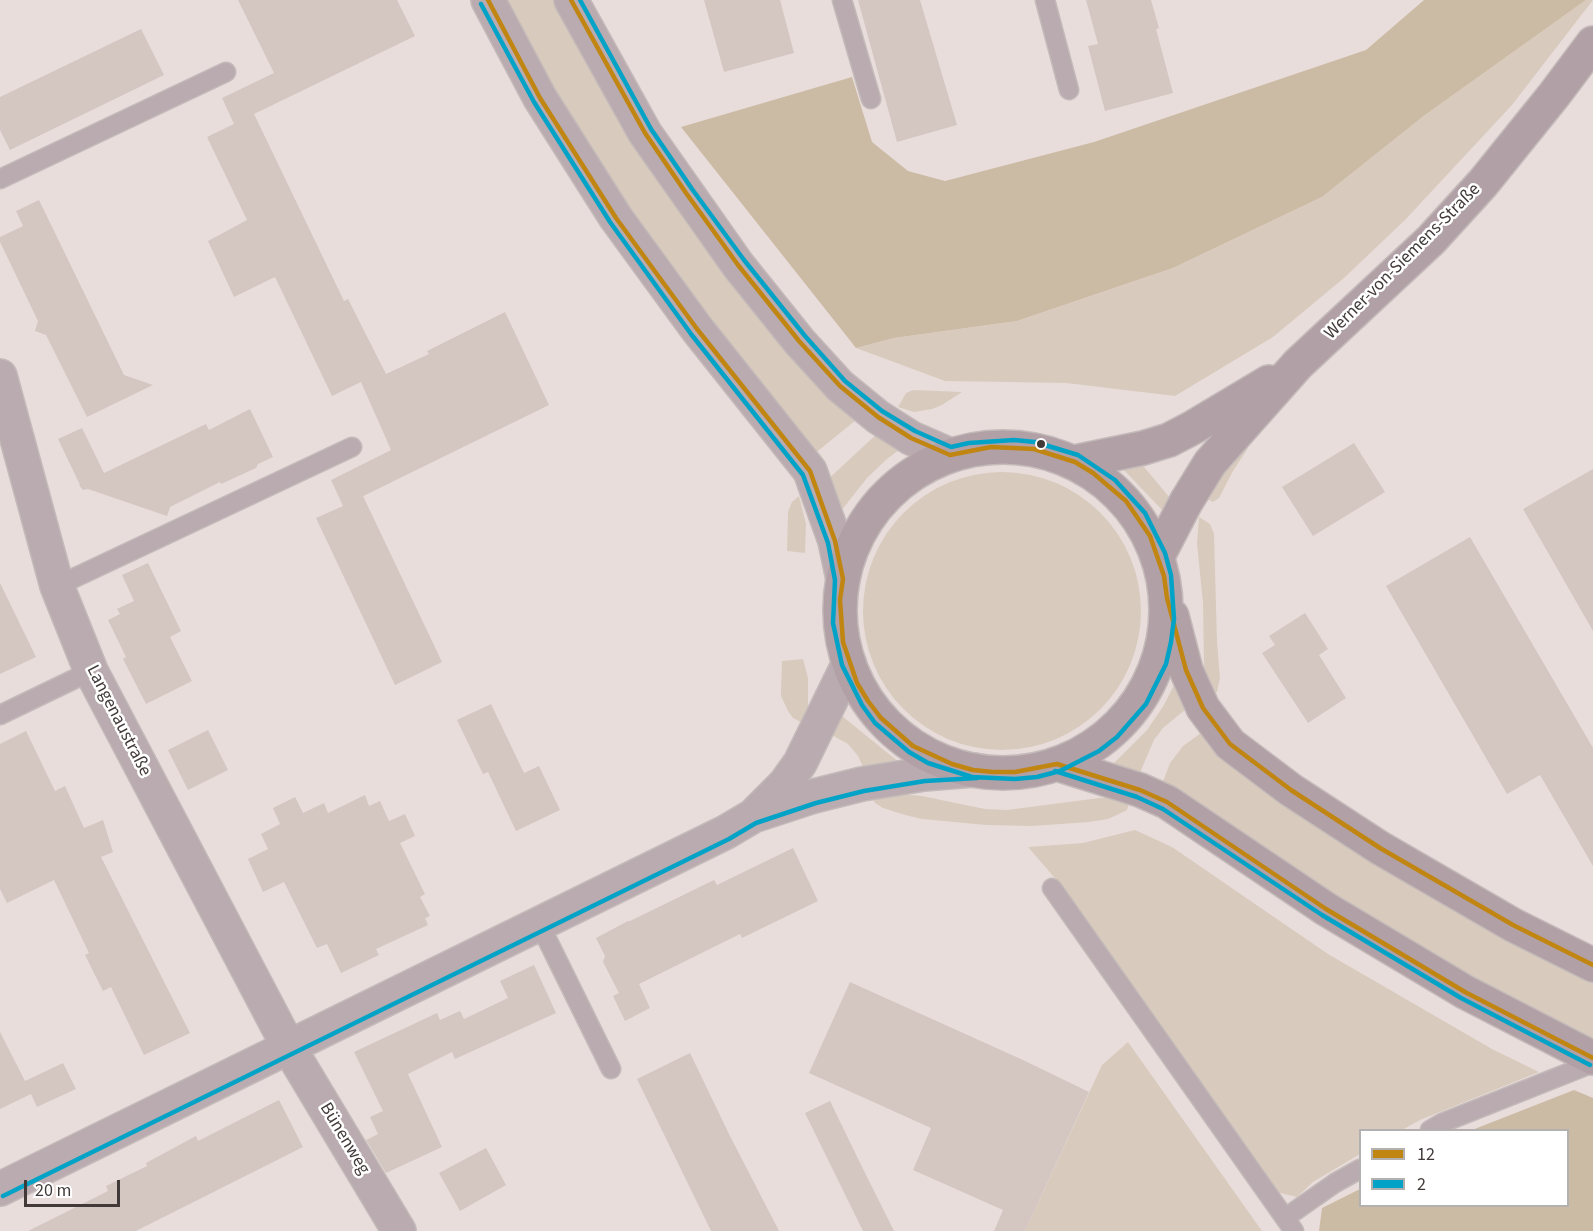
<!DOCTYPE html>
<meta charset="utf-8">
<style>
body{margin:0}
#map{position:relative;width:1593px;height:1231px;overflow:hidden;background:#e9dddc;font-family:"Source Sans 3",sans-serif}
canvas{display:block}
.legend{position:absolute;left:1359px;top:1129px;width:210px;height:78px;box-sizing:border-box;background:#fff;border:2px solid #b3b0b0;margin:0;padding:8px 10px;list-style:none;font-size:18px;color:#423939}
.legend li{display:flex;align-items:center;gap:12px;height:30px}
.legend b{width:30px;border:2px solid #b3b0b0}
.scale{position:absolute;left:24px;top:1180px;width:96px;height:27px;box-sizing:border-box;border:3px solid #423939;border-top:0;padding-left:8px;font-size:18px;line-height:21px;white-space:nowrap;color:#423939;-webkit-text-stroke:4px #fff;paint-order:stroke}
</style>
<div id="map">
<canvas width="1593" height="1231"></canvas>
<ul class="legend">
<li><b style="height:8px;background:#c18511"></b>12</li>
<li><b style="height:8px;background:#03a3c7"></b>2</li>
</ul>
<div class="scale">20 m</div>
</div>
<script>
const c = document.querySelector('canvas').getContext('2d');
c.lineJoin = 'round';
function fill(path, color) { c.fillStyle = color; c.fill(path, 'evenodd'); }
const toPath = rows => new Path2D(rows.map(r => 'M' + r).join(''));
function stroke(path, color, width, dash) { c.strokeStyle = color; c.lineWidth = width; c.lineCap = dash ? 'butt' : 'round'; c.setLineDash(dash || []); c.stroke(path); }
function drawText(font, color, halo, rows, align = 'center') {
  c.font = font + ' "Source Sans 3",sans-serif'; c.lineWidth = 5; c.setLineDash([]); c.textBaseline = 'middle'; c.strokeStyle = halo; c.fillStyle = color; for (const [text, x, y, turn = 0] of rows) {
    c.save(); c.translate(x, y); c.rotate((+turn || 0) * Math.PI / 180); c.textAlign = isNaN(turn) ? turn : align; if (halo) c.strokeText(text, 0, 0); c.fillText(text, 0, 0); c.restore();
  }
}
const green = toPath([
 [500,0,558,0,856,420,813,455,611,188],
 [1586,0,1593,0,1512,105,1405,220,1344,278,1273,337,1175,396,1066,383,945,381,856,348,894,338,1017,321,1173,268,1322,197,1425,115],
 [913,390,962,392,942,405,932,409,914,412,898,407,906,393],
 [879,432,907,444,887,459,867,478,833,521,825,482],
 [1246,444,1248,448,1233,471,1219,498,1213,502,1205,498,1207,492],
 [1140,462,1170,498,1163,511,1123,469],
 '863 611a139 139 0 1 1 278 0a139 139 0 1 1-278 0Z',
 [799,496,806,524,805,553,787,551,788,512,792,502],
 [1199,517,1210,524,1214,534,1217,641,1220,678,1217,692,1212,695,1204,667,1203,603,1197,544],
 [803,659,808,678,808,708,805,724,793,718,788,711,781,696,781,688,782,661],
 [1175,683,1186,709,1163,728,1154,740,1139,775,1112,765,1147,730,1164,705],
 [840,715,842,716,900,763,865,771,858,756,848,744,830,734],
 [1201,733,1213,747,1593,980,1593,1042,1471,979,1333,897,1162,784,1170,763,1183,746],
 [899,794,922,796,985,809,1007,810,1099,798,1114,798,1129,803,1127,810,1119,814,1108,819,1089,822,1032,826,986,825,922,819,905,815,883,808,875,803,871,796],
 [1135,830,1172,847,1328,954,1492,1049,1539,1072,1420,1120,1402,1130,1360,1130,1360,1154,1313,1182,1297,1197,1276,1192,1060,884,1028,847,1083,843],
 [1128,1042,1262,1231,1025,1231,1102,1065]
]);
const forest = toPath([
 [1424,0,1586,0,1425,115,1322,197,1173,268,1017,321,894,338,856,348,681,127,852,77,872,142,908,171,945,181,1094,142,1366,50],
 [1574,1090,1593,1098,1593,1231,1319,1231,1322,1208,1360,1189,1360,1206,1568,1206,1568,1130,1472,1130]
]);
const building = toPath([
 [238,0,397,0,415,36,254,114,344,301,348,299,386,374,429,354,427,351,505,312,549,405,347,504,363,496,442,662,395,685,316,518,343,506,331,480,391,450,361,382,332,396,275,277,234,297,208,241,247,220,207,137,238,122,234,124,222,98,274,73],
 [704,0,780,0,794,53,724,72],
 [858,0,920,0,957,125,897,142],
 [1086,0,1151,0,1159,28,1156,29,1173,93,1105,111,1088,46,1098,44],
 [141,29,164,75,10,150,0,130,0,97],
 [39,200,124,375,153,385,87,417,46,335,35,331,38,321,0,242,0,237,23,226,16,211],
 [250,409,273,457,258,464,256,468,221,484,220,482,170,507,167,516,88,489,83,490,79,485,80,485,58,439,82,428,104,473,206,424,209,430],
 [1354,443,1385,492,1313,536,1282,487],
 [1593,469,1593,631,1523,509],
 [1470,537,1593,748,1593,866,1540,775,1507,794,1386,586],
 [148,563,181,631,170,637,192,681,146,704,123,659,126,657,108,620,120,614,117,609,134,601,122,575],
 [0,583,36,657,0,674],
 [1305,613,1328,649,1319,655,1346,698,1308,723,1262,653,1275,645,1269,636],
 [491,704,524,773,539,766,560,810,516,831,488,772,483,774,457,720],
 [208,730,228,770,188,790,168,750],
 [26,731,55,791,65,786,84,828,103,820,113,852,101,857,190,1033,144,1055,111,987,103,991,85,955,89,953,54,880,7,903,0,889,0,744],
 [365,795,369,806,380,801,389,821,405,814,415,836,400,843,425,894,420,897,430,916,425,918,428,925,376,949,379,955,341,973,327,944,317,948,284,882,263,892,248,859,268,849,261,834,280,824,273,808,295,797,303,813,324,803,328,813],
 [793,848,818,901,742,938,740,934,633,987,639,984,650,1008,625,1021,613,996,619,993,603,962,605,956,596,938,628,921,630,921,714,880,717,885],
 [534,965,556,1013,455,1059,452,1052,408,1074,442,1147,386,1173,366,1140,378,1134,370,1117,383,1111,354,1052,437,1013,440,1020,460,1011,464,1019,508,998,500,981],
 [850,982,1023,1060,1089,1092,1025,1231,994,1231,1003,1210,913,1170,931,1128,809,1073],
 [0,1032,25,1081,63,1063,76,1089,37,1107,31,1094,0,1109],
 [690,1053,729,1134,779,1231,711,1231,637,1079],
 [279,1100,303,1147,136,1231,28,1231,108,1191,106,1186,147,1166,146,1163,196,1136,198,1141],
 [830,1101,864,1171,894,1231,863,1231,805,1113],
 [486,1148,506,1185,460,1211,439,1173]
]);
const service = toPath([
 [842,0,871,99],
 [1045,0,1069,90],
 [0,179,226,72],
 [57,586,352,447],
 [0,715,91,671],
 [1052,888,1294,1231],
 [539,923,611,1069],
 [1430,1130,1442,1123,1593,1063],
 [1285,1218,1335,1183,1360,1169]
]);
const minor = toPath([
 [0,376,57,586,91,671,288,1046,399,1231],
 [756,813,785,784,800,763,849,663],
 [0,1189,726,832,753,816,814,796,862,784,924,774,973,770]
]);
const tertiary = toPath([
 [488,0,540,98,616,218,697,329,810,471,835,541,843,579],
 [571,0,645,133,738,265,799,341,840,386,878,417,911,438,950,455]
]);
const secondary = toPath([
 '840 610a163 163 0 1 1 326 0a163 163 0 1 1-326 0Z',
 [1075,462,1143,448,1169,440,1192,428,1269,382],
 [1158,556,1186,502,1210,463,1298,364,1431,240,1483,183,1554,95,1593,43],
 [1172,616,1186,670,1203,708,1230,744,1291,790,1380,848,1513,925,1593,965],
 [1057,764,1140,790,1167,802,1326,909,1465,992,1593,1058]
]);
const bus1 = toPath([
 [488,0,540,98,616,218,697,329,810,471,835,541,843,579,840,600,843,642,857,683,868,701,881,718,913,746,952,764,973,770,993,772,1015,772,1057,764],
 [571,0,645,133,686,193,738,265,799,341,840,386,878,417,911,438,950,455,991,447,1034,449,1075,462,1093,473,1126,501,1150,536,1164,576,1167,598,1186,670,1203,708,1230,744,1291,790,1380,848,1513,925,1593,965],
 [1057,764,1140,790,1167,802,1326,909,1465,992,1593,1058]
]);
const bus2 = toPath([
 [481,4,534,102,610,222,691,334,803,475,828,543,835,580,833,623,842,665,862,705,875,723,909,752,928,763,972,777,1015,779,1037,777,1060,771,1099,751,1117,737,1146,704,1166,664,1171,642,1174,619,1171,575,1165,553,1145,513,1115,480,1078,455,1035,442,1014,440,969,443,951,447,915,431,882,411,845,381,805,336,744,260,692,189,651,129,580,0],
 [1055,771,1137,797,1163,809,1322,915,1461,998,1590,1065],
 [3,1196,729,839,756,823,816,803,864,791,925,781,977,778]
]);
const markers = [
 [1041,444,5,"#423939"]
];
const streetNames = [
 ["Werner-von-Siemens-Straße",1403,262,-45],
 ["Langenaustraße",118,721,63],
 ["Bünenweg",344,1139,59]
];
fill(green, '#d8cbbd');
fill(forest, '#ccbba4');
fill(building, '#d4c6c1');
stroke(service, '#c3bab9', 21);
stroke(minor, '#c3bab9', 36);
stroke(tertiary, '#c3bab9', 36);
stroke(secondary, '#c3bab9', 36);
stroke(service, '#b9abaf', 18);
stroke(minor, '#b9abaf', 33);
stroke(tertiary, '#b9abaf', 33);
stroke(secondary, '#b1a0a6', 33);
stroke(bus1, '#c18511', 4.5);
stroke(bus2, '#03a3c7', 4.5);
for (const [x, y, r, color] of markers) { const dot = new Path2D(); dot.arc(x, y, r, 0, 2 * Math.PI); c.fillStyle = color; c.fill(dot); stroke(dot, '#fff', 2); }
drawText('18px', '#423939', '#fff', streetNames);
</script>
